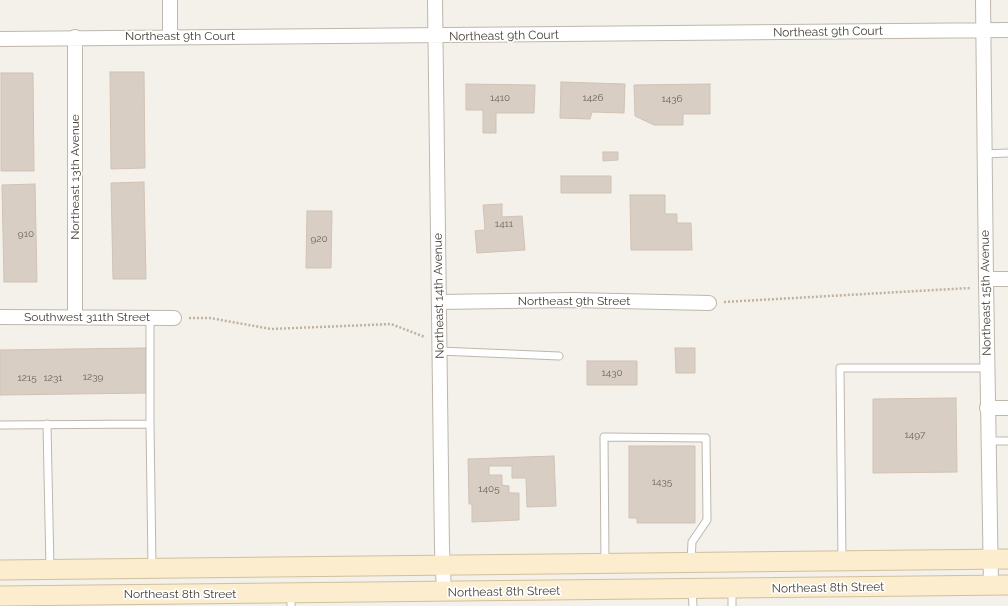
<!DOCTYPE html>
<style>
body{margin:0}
canvas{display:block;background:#f4f0ea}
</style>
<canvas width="1008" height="606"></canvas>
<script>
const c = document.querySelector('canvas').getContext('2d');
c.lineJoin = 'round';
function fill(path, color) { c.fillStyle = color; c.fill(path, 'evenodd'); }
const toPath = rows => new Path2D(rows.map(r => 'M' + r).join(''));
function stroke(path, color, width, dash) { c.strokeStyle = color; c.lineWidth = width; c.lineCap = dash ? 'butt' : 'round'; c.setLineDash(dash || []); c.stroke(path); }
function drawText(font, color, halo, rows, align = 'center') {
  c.font = font + ' Raleway,sans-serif'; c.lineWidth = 3.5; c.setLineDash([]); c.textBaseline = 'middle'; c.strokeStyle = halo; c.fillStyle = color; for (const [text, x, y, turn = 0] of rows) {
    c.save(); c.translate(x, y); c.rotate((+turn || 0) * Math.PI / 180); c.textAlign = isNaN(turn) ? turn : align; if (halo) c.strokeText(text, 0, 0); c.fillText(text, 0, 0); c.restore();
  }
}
const building = toPath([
 [110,72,144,72,145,168,111,169,110,72],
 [1,73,33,73,34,171,1,171,1,73],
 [561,82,625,84,624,113,592,112,590,119,560,118,561,82],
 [466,84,535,85,534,113,496,113,496,133,483,133,483,110,466,110,466,84],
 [710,84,710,114,683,114,683,125,654,125,635,116,634,85,710,84],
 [603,152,618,152,618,160,603,161,603,152],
 [561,176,611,176,611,193,561,193,561,176],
 [144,182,146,279,113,279,111,183,144,182],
 [35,184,37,282,4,282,2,185,35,184],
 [630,195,665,195,665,214,677,214,677,223,691,223,692,250,631,250,630,195],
 [502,204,502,217,522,216,525,250,477,253,475,231,485,230,483,205,502,204],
 [307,211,332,211,331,268,306,268,307,211],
 [146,348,146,393,0,395,0,350,146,348],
 [675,348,695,348,695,373,676,373,675,348],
 [587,361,637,361,637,385,587,385,587,361],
 [956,398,957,472,873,473,873,399,956,398],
 [629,446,695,446,695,523,637,523,637,518,629,518,629,446],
 [554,456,556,506,527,507,526,478,512,478,512,466,489,466,489,475,502,475,502,485,509,486,509,493,519,493,519,520,472,522,472,504,469,504,468,459,554,456]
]);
const path = toPath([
 [724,302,970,288],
 [189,318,210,318,271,329,391,324,425,337]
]);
const service = toPath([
 [984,154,1008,153],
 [150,318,150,424],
 [439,351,559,356],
 [47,424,50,569],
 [0,425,150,424,152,567],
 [988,441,1008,441],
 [842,561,840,368,987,368],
 [605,563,604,437,706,438,707,520,692,542,691,562],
 [732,589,732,606],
 [692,590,693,606],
 [291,594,291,606]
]);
const minor = toPath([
 [170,0,170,36],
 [435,0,442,548,444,592],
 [983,0,986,279,991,586],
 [75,37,75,317],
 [0,39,1008,30],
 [986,279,1008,279],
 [439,302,572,300,709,303],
 [0,317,174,318],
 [987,408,1008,408]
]);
const secondary = toPath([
 [0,570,1008,559],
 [0,596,1008,585]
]);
const numberNames = [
 ["1410",500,98],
 ["1426",593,98],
 ["1436",672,99],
 ["1411",504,224],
 ["910",26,234],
 ["920",319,239],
 ["1430",612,373],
 ["1239",93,377],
 ["1215",27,378],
 ["1231",53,378],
 ["1497",915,435],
 ["1435",662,482],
 ["1405",489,489]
];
const streetNames = [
 ["Northeast 9th Court",828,32,-1],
 ["Northeast 9th Court",180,36],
 ["Northeast 9th Court",504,36,-1],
 ["Northeast 13th Avenue",75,177,-90],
 ["Northeast 15th Avenue",986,293,-91],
 ["Northeast 14th Avenue",439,296,-91],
 ["Northeast 9th Street",574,301],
 ["Southwest 311th Street",87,317],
 ["Northeast 8th Street",828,588,-1],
 ["Northeast 8th Street",504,592,-1],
 ["Northeast 8th Street",180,594]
];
fill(building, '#d8cec3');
stroke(building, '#cfc3b4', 1);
stroke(service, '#bfb7ad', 9);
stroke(minor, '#bfb7ad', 16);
stroke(secondary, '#d1c09c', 21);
stroke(path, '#c0b29f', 2.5, [2, 2]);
stroke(service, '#fff', 7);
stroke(minor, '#fff', 14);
stroke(secondary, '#fbedcd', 19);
drawText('10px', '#6c645b', null, numberNames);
drawText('12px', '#484138', '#fff', streetNames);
</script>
